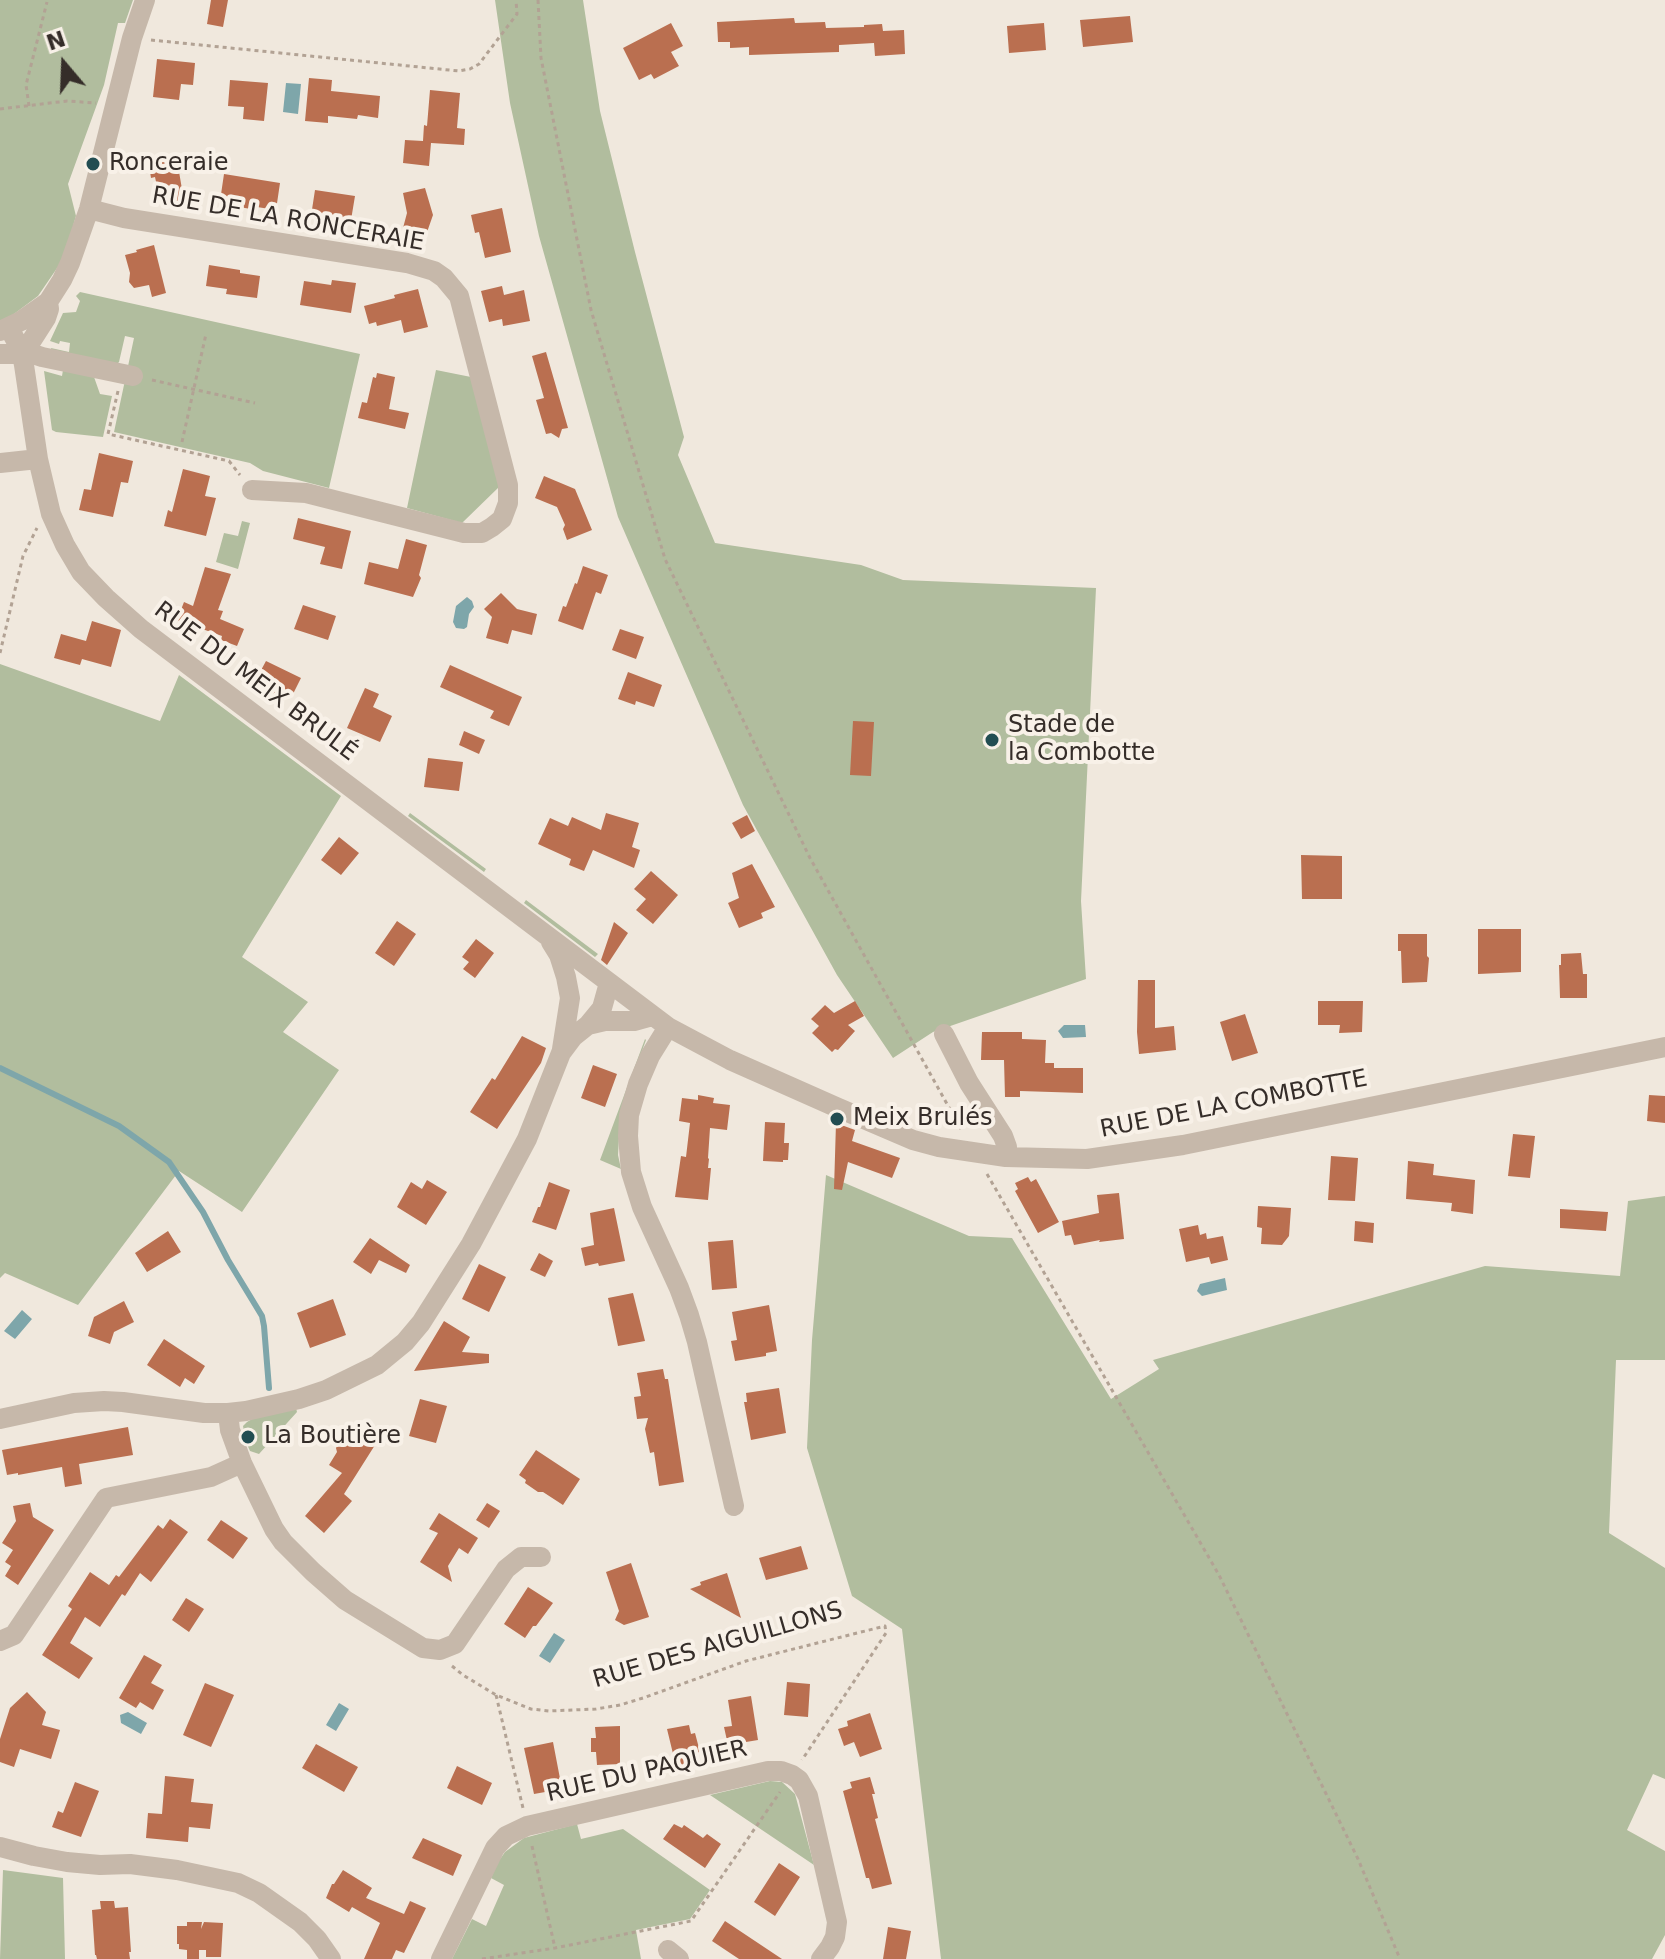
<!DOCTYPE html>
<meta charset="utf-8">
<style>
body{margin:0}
#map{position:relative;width:1665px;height:1959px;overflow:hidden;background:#f0e8dd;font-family:"DejaVu Sans",sans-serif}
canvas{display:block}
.north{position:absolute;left:24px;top:24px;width:80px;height:80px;-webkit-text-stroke:6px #f8f1e8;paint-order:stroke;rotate:341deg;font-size:22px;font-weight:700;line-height:32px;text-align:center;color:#352d29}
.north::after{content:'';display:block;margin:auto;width:28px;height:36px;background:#352d29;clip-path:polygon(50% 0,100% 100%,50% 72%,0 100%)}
</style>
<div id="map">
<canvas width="1665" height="1959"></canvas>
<div class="north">N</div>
</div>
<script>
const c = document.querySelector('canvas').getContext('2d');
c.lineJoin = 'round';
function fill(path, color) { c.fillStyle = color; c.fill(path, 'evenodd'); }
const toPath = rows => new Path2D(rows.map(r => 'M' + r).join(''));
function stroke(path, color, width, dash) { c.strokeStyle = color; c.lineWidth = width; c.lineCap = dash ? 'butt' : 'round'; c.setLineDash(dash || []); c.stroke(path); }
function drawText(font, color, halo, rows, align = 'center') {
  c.font = font + ' "DejaVu Sans",sans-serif'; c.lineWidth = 8; c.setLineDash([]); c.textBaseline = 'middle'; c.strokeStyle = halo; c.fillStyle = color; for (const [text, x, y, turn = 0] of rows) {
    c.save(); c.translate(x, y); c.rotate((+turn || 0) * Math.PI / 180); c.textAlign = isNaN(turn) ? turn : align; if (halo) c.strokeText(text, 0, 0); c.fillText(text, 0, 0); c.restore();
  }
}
const green = toPath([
 [0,0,133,0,125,23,118,23,104,85,68,184,76,216,64,258,38,296,6,320,0,322],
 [495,0,583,0,600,111,635,252,684,437,678,455,715,543,861,565,903,580,1096,588,1081,901,1086,979,933,1032,893,1058,837,975,743,805,618,517,539,236,510,103],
 [80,292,360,354,329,488,263,471,250,463,114,432,134,338,125,336,119,362,117,364,52,352,51,348,69,352,70,343,60,341,59,344,50,341,63,313,76,312,80,301,76,296],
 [63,370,94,377,100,394,112,396,103,437,56,432,52,430,44,371,62,376],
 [436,370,471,377,499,487,462,523,407,508],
 [242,521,250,523,238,569,216,562,224,533,238,536],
 [0,664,160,721,179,675,341,796,242,957,308,1002,283,1032,339,1070,242,1212,179,1171,78,1305,5,1273,0,1278],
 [410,813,486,869,484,872,408,816],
 [526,900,598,954,595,957,524,903],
 [645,1039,646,1040,626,1095,620,1120,618,1155,621,1169,600,1160],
 [826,1175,969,1236,1012,1238,1111,1399,1159,1369,1153,1360,1485,1266,1620,1276,1628,1201,1665,1196,1665,1360,1616,1360,1609,1533,1665,1568,1665,1779,1653,1774,1627,1830,1665,1851,1665,1935,1652,1959,941,1959,902,1629,852,1596,807,1448,812,1340],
 [296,1408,297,1412,259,1454,250,1451,246,1442,254,1440,252,1430,244,1431,243,1426,247,1422,252,1419],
 [770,1781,782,1782,795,1794,814,1865,710,1795],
 [577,1824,581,1839,623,1829,710,1890,690,1919,636,1930,641,1959,452,1959,472,1919,486,1926,504,1885,491,1878,498,1862,505,1852,524,1838],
 [3,1870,63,1878,65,1959,0,1959]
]);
const water = toPath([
 [286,83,301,84,298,114,283,112],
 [467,597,472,601,474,607,469,614,467,627,464,629,456,628,453,622,456,606],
 [1064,1025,1085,1025,1086,1037,1063,1038,1058,1031],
 [1225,1278,1227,1290,1202,1296,1197,1291,1200,1284],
 [22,1310,32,1319,15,1339,4,1331],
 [554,1633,565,1640,550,1663,539,1656],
 [339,1703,349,1709,336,1731,326,1725],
 [128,1712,147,1723,141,1734,121,1723,120,1715]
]);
const stream = toPath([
 [0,1068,119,1126,169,1162,203,1212,228,1260,262,1316,264,1326,269,1388]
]);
const building = toPath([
 [211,0,228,0,223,27,207,24],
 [1130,16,1133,42,1083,47,1080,20],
 [794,18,795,23,825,22,826,28,864,27,864,25,882,24,883,31,904,30,905,54,875,56,874,43,839,45,839,52,749,55,749,47,730,48,730,42,718,42,717,22],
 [671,23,683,46,671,52,679,66,654,79,651,74,639,80,623,48],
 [1044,23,1046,50,1009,53,1007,26],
 [157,59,195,63,193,85,181,84,179,100,153,97],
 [309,78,332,80,331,91,380,96,378,118,358,115,357,119,328,116,328,123,305,121],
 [230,80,268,83,264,121,243,119,244,107,228,106],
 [430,90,460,93,457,128,465,129,464,145,431,143,429,166,403,163,405,140,423,141,424,125,427,126],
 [176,154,184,201,161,205,155,177,151,178,148,159],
 [224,174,280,183,276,210,257,207,257,210,239,207,239,204,220,201],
 [425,188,433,215,426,235,403,228,407,213,403,193],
 [315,190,355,196,351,220,311,216],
 [502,208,511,252,485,258,479,232,475,233,471,215],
 [154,245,166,293,152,297,149,285,134,288,129,282,130,273,125,255,137,252,136,250],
 [209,265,240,270,240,273,260,276,257,298,226,294,227,289,206,286],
 [332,280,356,283,351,313,300,305,304,281,331,285],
 [502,286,504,295,524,290,530,321,503,326,502,319,489,322,481,291],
 [418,289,428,327,404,333,401,320,377,326,376,322,369,324,364,306,395,298,394,295],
 [546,352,568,428,562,429,559,438,551,433,546,434,536,400,544,398,532,356],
 [377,373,395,377,389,409,409,413,405,429,358,418,362,402,367,403,373,377,376,378],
 [99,453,133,461,128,483,121,482,113,517,79,510,84,489,91,490],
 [183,469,210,476,205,496,216,498,206,536,164,526,168,510,172,512],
 [544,476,575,489,592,530,567,540,563,529,565,525,557,507,535,498],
 [298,518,351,531,342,569,320,564,325,547,293,539],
 [406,539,427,545,419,575,421,578,413,597,364,584,369,562,398,569],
 [583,566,608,575,601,594,596,592,583,630,558,621,563,606,566,607,575,583,577,584],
 [205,567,231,574,218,610,223,611,220,619,244,629,237,646,221,640,222,636,177,620,184,602,193,606],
 [501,593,517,609,537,614,532,635,512,630,508,644,486,638,492,617,484,609],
 [303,605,336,616,328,640,294,629],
 [92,621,121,630,111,667,82,659,80,665,54,658,61,634,86,641],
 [620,629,644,637,636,659,612,650],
 [266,661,301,678,293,694,284,689,279,699,253,685],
 [450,665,522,697,509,726,490,718,494,711,440,687],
 [628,672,662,685,654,707,636,701,635,705,618,699],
 [365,688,379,694,373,707,392,716,380,742,347,728],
 [853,721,874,722,871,776,850,775],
 [464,731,485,740,479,754,459,745],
 [428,758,463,762,459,791,424,787],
 [606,813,639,823,632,847,640,850,634,868,593,850,584,871,569,865,571,859,538,844,550,818,568,826,572,817,601,830],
 [747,815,755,831,741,839,732,823],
 [339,837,359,853,341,875,321,860],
 [1301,855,1342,856,1342,899,1302,899],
 [752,864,775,907,761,913,763,918,739,928,728,903,739,898,732,873],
 [651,871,678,895,653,924,636,910,646,899,634,889],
 [397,921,416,934,394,966,375,953],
 [614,922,628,933,607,965,601,960],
 [1478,929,1521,929,1521,972,1478,974],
 [1398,934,1427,934,1427,956,1429,958,1427,982,1402,983,1401,951,1398,951],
 [476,939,494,953,475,978,463,969,469,962,462,957],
 [1581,953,1583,974,1587,974,1587,998,1560,998,1559,965,1561,965,1561,954],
 [1138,980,1155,980,1155,1028,1174,1026,1176,1050,1139,1054,1137,1032],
 [855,1001,864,1016,848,1025,855,1031,838,1050,835,1049,832,1052,812,1033,819,1026,811,1019,825,1005,834,1013],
 [1318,1001,1363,1001,1362,1032,1339,1033,1340,1025,1318,1025],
 [1245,1014,1258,1053,1232,1061,1220,1022],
 [982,1032,1022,1032,1022,1039,1046,1040,1045,1063,1054,1063,1054,1068,1083,1068,1083,1093,1020,1091,1020,1097,1005,1097,1004,1060,981,1060],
 [522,1036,546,1048,541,1063,497,1129,470,1112,492,1078,495,1080],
 [593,1065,617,1074,605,1107,581,1098],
 [698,1095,714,1098,713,1103,730,1105,727,1130,710,1128,708,1158,709,1159,708,1168,711,1168,708,1200,675,1197,681,1156,686,1157,690,1123,679,1121,682,1098,698,1100],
 [1649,1095,1665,1096,1665,1123,1647,1121],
 [765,1122,785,1123,784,1143,789,1143,788,1160,783,1160,783,1162,763,1161],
 [836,1123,855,1130,852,1141,900,1158,892,1178,848,1162,842,1190,834,1189],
 [1513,1134,1535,1136,1530,1178,1508,1176],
 [1331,1156,1358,1158,1355,1201,1328,1200],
 [1408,1161,1434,1164,1433,1175,1475,1180,1473,1214,1451,1211,1452,1203,1406,1199],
 [1028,1177,1031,1182,1036,1179,1059,1222,1038,1233,1015,1191,1018,1189,1015,1183],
 [427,1180,447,1192,426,1225,397,1207,411,1182,422,1189],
 [549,1182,570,1190,556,1230,532,1222,538,1207,540,1207],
 [1119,1193,1124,1239,1099,1242,1100,1240,1074,1245,1071,1235,1065,1236,1062,1221,1099,1213,1097,1195],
 [1258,1206,1291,1208,1289,1236,1282,1245,1261,1244,1262,1228,1257,1227],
 [614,1208,625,1261,599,1266,598,1263,585,1266,581,1248,594,1245,590,1213],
 [1560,1209,1608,1212,1606,1231,1560,1228],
 [1355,1221,1374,1223,1373,1243,1354,1241],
 [1198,1225,1200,1235,1206,1233,1207,1239,1223,1236,1228,1260,1211,1264,1209,1257,1186,1262,1179,1229],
 [168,1231,181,1252,147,1272,135,1253],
 [370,1238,410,1265,406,1273,379,1260,371,1274,353,1262],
 [733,1240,737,1288,712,1290,708,1242],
 [539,1253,553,1261,545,1277,530,1270],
 [479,1264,506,1277,489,1312,462,1299],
 [633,1293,645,1341,618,1346,608,1298],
 [333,1299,346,1335,310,1348,297,1313],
 [124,1301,134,1322,114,1332,110,1344,88,1336,94,1317],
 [769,1305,777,1351,766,1353,766,1356,735,1361,731,1341,737,1340,732,1312],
 [444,1321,470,1337,462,1352,489,1354,489,1363,414,1371],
 [164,1339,205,1366,194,1384,185,1378,180,1387,147,1365],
 [663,1369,665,1379,668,1379,684,1482,659,1486,654,1452,650,1453,645,1429,648,1418,637,1419,634,1397,641,1396,637,1373],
 [779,1388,786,1433,751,1440,744,1402,747,1402,746,1393],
 [420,1399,447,1406,436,1443,409,1436],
 [128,1427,133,1455,79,1464,82,1484,65,1487,62,1467,18,1475,18,1473,7,1475,2,1450],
 [352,1431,375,1445,344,1494,352,1501,324,1533,305,1516,342,1473,329,1465,337,1452,336,1448,340,1441,347,1439],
 [536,1450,580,1479,563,1505,543,1492,538,1492,525,1483,526,1480,519,1475],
 [30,1503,33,1517,54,1530,18,1585,5,1576,11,1566,5,1562,13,1550,2,1543,16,1521,13,1506],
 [487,1503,500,1511,489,1528,476,1520],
 [439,1513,478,1538,468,1554,459,1548,448,1566,452,1582,420,1562,438,1533,429,1529],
 [170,1519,188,1532,151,1582,140,1573,125,1596,122,1594,100,1627,85,1617,70,1643,93,1658,79,1679,42,1655,72,1609,68,1606,90,1572,109,1585,116,1575,119,1577,158,1525,163,1529],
 [221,1520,248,1538,233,1559,207,1540],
 [801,1546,808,1569,766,1580,759,1558],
 [631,1563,649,1617,624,1625,615,1620,619,1611,606,1572],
 [727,1573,741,1618,690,1589,701,1585,700,1582],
 [528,1587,553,1603,536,1626,533,1626,525,1638,504,1624],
 [186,1598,204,1609,189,1632,172,1620],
 [144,1655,162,1665,151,1683,164,1690,153,1710,140,1702,136,1708,119,1698],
 [787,1682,810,1684,808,1717,784,1715],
 [205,1683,234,1695,211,1747,183,1735],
 [27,1692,46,1712,42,1725,60,1730,51,1759,20,1749,14,1767,0,1762,0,1739,10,1708],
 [751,1696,758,1740,728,1745,724,1727,732,1726,728,1700],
 [870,1713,882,1749,860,1757,854,1742,844,1746,838,1729,848,1726,847,1721],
 [689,1725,691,1734,695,1733,700,1752,694,1753,696,1762,676,1766,667,1729],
 [620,1726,620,1764,597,1765,596,1752,591,1752,591,1738,596,1738,595,1727],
 [553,1742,562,1789,534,1794,524,1748],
 [316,1744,358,1767,344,1792,302,1768],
 [457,1766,492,1783,482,1805,447,1788],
 [165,1776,194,1779,191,1802,213,1804,210,1829,189,1827,188,1842,146,1838,148,1813,162,1814],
 [870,1777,875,1794,872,1794,878,1818,875,1819,892,1884,872,1889,869,1878,866,1878,843,1791,852,1788,850,1782],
 [75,1782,99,1791,81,1837,52,1827,58,1811,63,1813],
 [674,1824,682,1828,684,1825,703,1838,707,1834,721,1844,705,1868,663,1839],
 [423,1838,462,1855,453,1876,412,1858],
 [779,1863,800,1877,775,1916,754,1902],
 [343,1870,372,1888,366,1898,404,1914,410,1901,426,1908,404,1953,396,1950,392,1959,364,1959,380,1923,352,1907,349,1912,326,1898,332,1884,334,1884],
 [100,1901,114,1901,115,1908,128,1907,131,1952,129,1952,130,1959,97,1959,96,1955,95,1955,92,1910,101,1909],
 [725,1921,782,1959,739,1959,712,1941],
 [187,1922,202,1922,201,1929,204,1922,223,1923,221,1957,206,1957,206,1950,199,1950,199,1959,187,1959,187,1950,179,1949,179,1944,177,1944,177,1926,187,1926],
 [888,1927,911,1931,906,1959,883,1959]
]);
const path = toPath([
 [538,0,541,58,591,310,665,559,810,858,961,1129],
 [151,40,459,71,470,69,479,64,517,14,516,0],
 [29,106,26,85,47,2],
 [0,109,67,101,96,103],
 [152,380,255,403],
 [118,391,108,434,229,461,240,475],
 [182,442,206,334],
 [0,653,23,556,37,528],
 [987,1174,1219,1575,1358,1859,1400,1959],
 [452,1666,463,1675,496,1695,531,1709,549,1711,596,1709,620,1705,643,1698,746,1661,885,1626,886,1633,802,1760],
 [496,1695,523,1808],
 [532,1846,555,1948],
 [482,1959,555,1948,691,1921,780,1792]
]);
const minor = toPath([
 [89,209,124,218,407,263,434,271,444,278,459,296,508,485,508,503,502,519,492,527,482,533,464,533,306,493,252,490],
 [9,328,21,350,24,365,38,459,51,514,65,545,81,572,106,598,141,629,668,1027,730,1060,836,1107,913,1140,939,1147,1006,1157,1087,1159,1183,1145,1665,1047],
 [0,331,21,321,48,302,62,280,70,263,89,209,132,38,145,0],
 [21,350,42,357,133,376],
 [0,354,14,354,30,343,46,318,49,309,48,302],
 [0,463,38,459],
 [551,942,559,955,566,977,570,998,562,1049],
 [588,1025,602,1008,609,983],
 [668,1027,650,1056,638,1084,629,1115,628,1136,631,1172,642,1207,679,1288,689,1315,697,1342,734,1506],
 [944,1034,969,1083,1003,1136,1007,1147,1006,1157],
 [228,1413,230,1430,242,1463,274,1529,283,1542,313,1572,345,1600,423,1648,440,1650,455,1644,506,1569,521,1557,541,1557],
 [0,1419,74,1403,104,1401,123,1402,204,1413,228,1413,246,1411,299,1399,326,1390,377,1365,405,1342,421,1323,471,1244,527,1139,561,1053,573,1037,588,1025,605,1021,634,1021,652,1016],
 [0,1641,14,1635,106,1498,211,1477,242,1463],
 [0,1847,34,1856,67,1862,100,1865,130,1864,177,1870,238,1883,259,1893,300,1922,317,1939,331,1959],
 [668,1950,679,1959],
 [441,1959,495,1848,506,1836,527,1826,768,1771,781,1771,792,1775,799,1780,808,1796,837,1922,835,1937,830,1947,821,1959]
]);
const markers = [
 [93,164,8,"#224d52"],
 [992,740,8,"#224d52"],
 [837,1119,8,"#224d52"],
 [248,1437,8,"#224d52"]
];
const poiNames = [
 ["Ronceraie",109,164],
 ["Stade de",1008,726],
 ["la Combotte",1008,754],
 ["Meix Brulés",853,1119],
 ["La Boutière",264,1437]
];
const streetNames = [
 ["RUE DE LA RONCERAIE",288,220,10],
 ["RUE DU MEIX BRULÉ",255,682,37],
 ["RUE DE LA COMBOTTE",1234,1105,-11],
 ["RUE DES AIGUILLONS",718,1646,-16],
 ["RUE DU PAQUIER",647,1772,-13]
];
fill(green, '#b1bd9e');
fill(water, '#7ea6aa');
stroke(stream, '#7ea6aa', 6);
fill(building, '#ba6f50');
stroke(path, '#b2a294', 3, [4, 4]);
stroke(minor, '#c6b8aa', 20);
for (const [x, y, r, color] of markers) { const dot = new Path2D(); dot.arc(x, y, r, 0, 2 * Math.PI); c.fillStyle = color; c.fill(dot); stroke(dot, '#f8f1e8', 3); }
drawText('24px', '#352d29', '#f8f1e8', poiNames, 'left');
drawText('24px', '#352d29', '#f8f1e8', streetNames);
</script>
